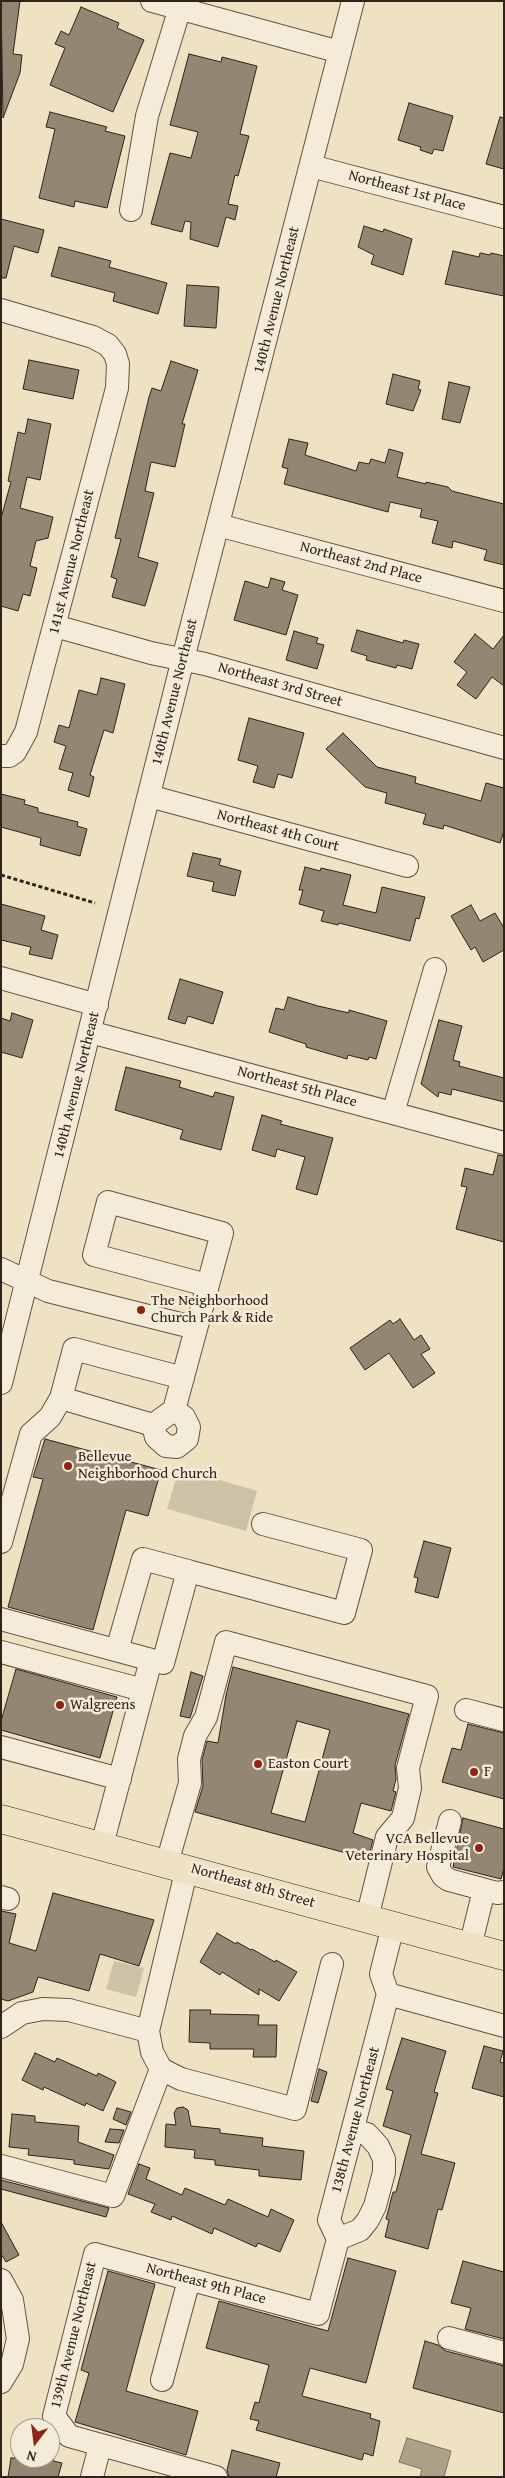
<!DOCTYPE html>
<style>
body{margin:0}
#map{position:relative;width:505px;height:2478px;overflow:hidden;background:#eee2c3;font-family:"Gentium Book Plus",serif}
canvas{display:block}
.frame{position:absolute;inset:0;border:2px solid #30231a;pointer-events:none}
.north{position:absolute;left:10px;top:2418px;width:50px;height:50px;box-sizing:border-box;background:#f4ecd8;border:1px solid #a69c8c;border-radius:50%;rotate:195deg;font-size:14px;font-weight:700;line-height:20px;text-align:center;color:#30231a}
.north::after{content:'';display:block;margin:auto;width:18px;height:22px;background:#8f2418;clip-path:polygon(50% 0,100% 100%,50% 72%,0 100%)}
</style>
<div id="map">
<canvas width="505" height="2478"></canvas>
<div class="frame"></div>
<div class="north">N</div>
</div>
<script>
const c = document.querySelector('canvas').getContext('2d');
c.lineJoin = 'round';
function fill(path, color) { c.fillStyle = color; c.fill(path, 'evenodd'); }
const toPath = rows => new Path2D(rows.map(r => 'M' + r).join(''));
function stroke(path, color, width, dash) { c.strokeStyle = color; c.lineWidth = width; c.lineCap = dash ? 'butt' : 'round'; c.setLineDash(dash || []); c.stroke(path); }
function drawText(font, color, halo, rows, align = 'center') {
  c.font = font + ' "Gentium Book Plus",serif'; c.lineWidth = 5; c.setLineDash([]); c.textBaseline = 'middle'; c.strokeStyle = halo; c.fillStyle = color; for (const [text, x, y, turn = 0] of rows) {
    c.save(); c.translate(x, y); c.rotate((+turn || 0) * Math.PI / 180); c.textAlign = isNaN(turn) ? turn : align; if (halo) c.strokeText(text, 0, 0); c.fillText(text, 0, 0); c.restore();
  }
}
const green = toPath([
 [179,1468,257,1491,246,1531,167,1509],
 [114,1961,144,1968,136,1997,106,1989]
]);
const water = toPath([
 [407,2438,451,2451,444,2477,420,2477,422,2469,399,2462,407,2438]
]);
const building = toPath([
 [1,1,20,1,13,54,22,55,20,73,3,118,1,1],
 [81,7,119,23,117,28,144,40,113,112,50,85,65,48,55,44,61,31,69,35,81,7],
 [189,54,221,62,222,57,257,66,240,134,249,136,238,176,235,175,228,204,238,206,235,220,226,217,218,247,190,239,191,222,185,221,182,232,151,224,170,153,191,158,198,132,170,125,189,54],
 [409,103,453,116,443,151,434,149,432,154,420,150,421,147,398,140,409,103],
 [50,112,107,127,105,131,125,136,107,208,75,201,74,207,39,198,55,129,46,127,50,112],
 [500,117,504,118,504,169,486,164,500,117],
 [1,219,44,230,38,253,14,246,6,278,1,278,1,219],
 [364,226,383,232,384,229,412,239,403,275,371,264,374,255,358,247,364,226],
 [59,247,111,261,109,267,167,283,158,314,113,301,115,293,51,276,59,247],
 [453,251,479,257,480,253,490,255,491,253,504,256,504,296,445,284,453,251],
 [187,285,219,287,216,328,184,326,187,285],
 [29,360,79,370,73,399,23,389,29,360],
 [171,361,198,370,182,424,185,424,175,467,151,462,145,491,154,493,138,557,158,563,145,606,112,597,117,579,111,577,121,539,115,538,149,397,152,388,161,391,171,361],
 [393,374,420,381,418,389,421,390,413,411,386,404,393,374],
 [449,382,470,387,460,423,442,419,449,382],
 [28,419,51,424,40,480,27,477,20,508,53,517,48,538,36,541,30,566,37,568,30,596,23,594,18,611,1,606,1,518,11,482,8,481,18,432,25,434,28,419],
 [289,439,308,443,305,455,356,471,359,462,369,464,371,459,385,463,389,449,403,453,397,477,426,484,426,482,448,487,452,491,504,504,504,565,484,560,487,550,453,541,452,548,432,543,438,521,420,517,422,509,390,502,388,512,284,484,288,469,282,467,289,439],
 [271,578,285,582,282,590,298,595,286,635,234,620,245,581,268,588,271,578],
 [357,630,403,643,404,640,419,644,412,669,397,665,396,668,366,660,367,656,351,651,357,630],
 [294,631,318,638,316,643,324,645,317,669,286,660,294,631],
 [475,634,493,649,504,635,504,686,492,677,476,699,457,685,467,672,454,662,475,634],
 [101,678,125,684,113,733,104,730,90,775,94,777,89,797,68,790,73,773,59,769,66,746,54,742,59,725,69,728,79,690,97,695,101,678],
 [249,718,304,733,292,778,278,774,274,788,253,782,258,766,238,760,249,718],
 [343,733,377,767,416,777,415,783,481,801,486,783,504,788,504,831,500,843,444,825,443,829,423,824,426,814,385,803,387,793,365,787,326,749,343,733],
 [1,794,25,800,24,804,38,808,38,812,78,822,77,826,87,829,80,856,40,845,41,838,1,827,1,794],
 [193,853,221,859,219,865,241,871,235,896,212,891,214,882,187,876,193,853],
 [305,867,320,871,321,868,351,875,343,905,376,913,382,887,425,897,419,919,416,918,410,941,339,923,338,925,321,921,324,911,299,904,303,890,299,890,305,867],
 [1,904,45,916,41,930,58,935,52,959,29,954,31,947,1,940,1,904],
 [471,905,480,921,495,913,504,928,504,950,483,962,475,947,471,950,451,916,471,905],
 [180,979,223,992,213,1024,188,1016,185,1024,168,1019,180,979],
 [288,997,318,1006,349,1013,349,1010,387,1021,376,1059,369,1057,368,1060,348,1055,347,1059,306,1047,306,1044,269,1032,276,1008,284,1010,288,997],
 [12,1013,33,1020,22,1058,1,1052,1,1018,10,1021,12,1013],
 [439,1020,462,1026,453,1060,460,1062,459,1066,504,1078,504,1102,452,1089,451,1095,439,1092,438,1097,421,1084,439,1020],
 [126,1067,181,1081,179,1087,213,1097,215,1092,234,1097,221,1150,180,1139,183,1130,115,1110,126,1067],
 [262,1115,282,1121,280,1124,333,1138,317,1195,296,1189,305,1157,277,1149,275,1157,252,1150,262,1115],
 [498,1155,504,1156,504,1242,456,1229,467,1187,461,1186,465,1168,493,1175,498,1155],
 [400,1319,414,1340,421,1335,430,1349,421,1354,435,1373,413,1388,389,1353,365,1370,350,1348,390,1320,393,1324,400,1319],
 [45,1439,161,1470,148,1516,126,1510,93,1630,8,1607,43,1479,33,1477,45,1439],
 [424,1541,451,1548,438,1598,415,1592,418,1578,414,1577,424,1541],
 [233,1667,409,1714,395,1765,396,1779,393,1791,396,1792,391,1811,361,1803,353,1833,373,1840,368,1859,195,1812,203,1786,202,1760,207,1741,218,1743,226,1695,233,1667],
 [297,1721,330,1730,305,1822,271,1813,297,1721],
 [16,1669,117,1697,100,1758,1,1730,1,1721,16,1669],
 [191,1672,203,1676,190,1718,180,1716,191,1672],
 [468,1724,504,1733,504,1799,442,1782,452,1748,461,1750,468,1724],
 [463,1818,504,1829,504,1868,501,1879,453,1867,463,1818],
 [53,1893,154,1920,139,1966,100,1954,89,1991,38,1977,33,1992,8,2001,1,1999,1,1911,16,1914,9,1943,36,1951,53,1893],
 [217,1933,236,1944,237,1942,251,1950,252,1949,275,1962,276,1960,297,1972,279,2001,259,1989,259,1995,222,1972,220,1975,200,1962,217,1933],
 [190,2010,211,2010,210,2014,259,2015,258,2025,277,2025,276,2057,253,2057,254,2049,210,2049,210,2043,189,2042,190,2010],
 [402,2038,446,2051,434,2092,438,2093,421,2154,455,2163,442,2210,438,2209,428,2249,385,2237,389,2220,386,2219,393,2192,396,2192,411,2135,383,2126,393,2091,386,2089,402,2038],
 [484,2046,503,2051,500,2062,504,2063,504,2097,472,2088,484,2046],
 [35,2053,55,2062,57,2058,97,2076,98,2073,116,2082,103,2111,86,2103,85,2106,44,2087,43,2090,22,2080,35,2053],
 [319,2069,327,2072,318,2103,311,2101,319,2069],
 [183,2107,188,2110,191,2126,220,2129,220,2133,263,2138,262,2146,304,2151,301,2180,259,2176,259,2170,215,2165,215,2160,194,2158,195,2150,165,2147,166,2124,176,2125,174,2113,177,2108,183,2107],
 [117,2108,131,2112,126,2125,113,2119,117,2108],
 [12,2114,35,2116,35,2122,79,2126,78,2142,114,2155,109,2169,74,2164,74,2160,28,2155,29,2149,9,2147,12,2114],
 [110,2129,124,2130,119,2143,105,2142,110,2129],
 [139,2164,150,2168,146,2179,182,2195,185,2188,225,2205,228,2199,268,2217,271,2209,294,2220,280,2252,258,2243,256,2247,214,2228,212,2234,172,2216,171,2220,151,2212,155,2204,128,2194,139,2164],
 [1,2180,109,2208,106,2217,1,2189,1,2180],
 [1,2222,19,2255,6,2262,1,2254,1,2222],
 [348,2258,396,2271,366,2383,310,2368,302,2396,371,2414,370,2418,380,2421,373,2456,364,2453,362,2460,256,2430,259,2421,250,2419,255,2402,259,2403,269,2365,206,2348,219,2301,328,2331,348,2258],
 [463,2261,504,2272,504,2339,465,2329,471,2308,451,2303,463,2261],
 [108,2271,155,2284,126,2391,198,2411,186,2455,75,2422,89,2373,81,2370,108,2271],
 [425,2341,438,2345,446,2351,504,2366,504,2413,413,2388,425,2341],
 [232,2450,280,2463,276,2477,229,2477,227,2470,232,2450],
 [11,2458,54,2458,53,2461,62,2463,58,2477,8,2477,11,2458]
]);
const path = toPath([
 [1,875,95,903]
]);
const minor = toPath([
 [152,1,340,52],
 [311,166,504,217],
 [131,210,147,116,182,1],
 [1,310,93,337,108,345,115,354,118,364,117,388,26,732,15,752,9,756,1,756],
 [218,525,504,601],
 [55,626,151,653,205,664,504,748],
 [149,796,407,866],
 [1,978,97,1005],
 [90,1032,504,1143],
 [393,1113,435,969],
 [1,1269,48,1291,196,1328],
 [1,1383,183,659,353,1],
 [61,1398,74,1349,183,1378],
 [153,1425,156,1437,166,1446,177,1447,187,1439,189,1427,184,1417,174,1410],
 [1,1542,31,1434,50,1417,61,1398,153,1425,174,1410,222,1233,108,1202,94,1255,207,1285],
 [1,1619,163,1663,188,1571,344,1613,361,1550,263,1524],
 [117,1650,143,1559,188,1571],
 [1,1652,143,1690],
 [466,1710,504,1720],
 [1,1747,120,1779],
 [450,1821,438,1867,443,1876,449,1880,497,1893,504,1892],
 [102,1845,151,1660],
 [167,1863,190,1783,189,1759,195,1736,206,1717,226,1642,427,1696,408,1768,410,1788,403,1818,387,1837,367,1918],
 [187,1868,148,2031,152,2052,161,2069,181,2079,295,2109,332,1964],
 [1,1897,8,1899],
 [470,1947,484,1890],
 [388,1994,504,2026],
 [1,2027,22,2013,43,2009,69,2010,148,2031],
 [1,2166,113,2196,161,2069],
 [338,2239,360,2230,368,2220,375,2206,384,2172,384,2159,378,2146,367,2134,354,2131],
 [1,2280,12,2300,18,2339,12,2364,1,2382],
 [449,2338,504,2353],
 [162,2380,189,2280],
 [92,2477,100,2446],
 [216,2477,69,2436,54,2416,95,2254,318,2314,338,2239,329,2220,388,1994,381,1974,393,1926]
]);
const major = toPath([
 [1,1819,504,1956]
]);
const markers = [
 [141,1310,5,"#8f2418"],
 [68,1466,5,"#8f2418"],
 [60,1705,5,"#8f2418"],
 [258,1764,5,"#8f2418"],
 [474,1772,5,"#8f2418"],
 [479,1848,5,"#8f2418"]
];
const streetNames = [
 ["Northeast 1st Place",407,191,15],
 ["140th Avenue Northeast",277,300,-76],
 ["141st Avenue Northeast",72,562,-76],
 ["Northeast 2nd Place",361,563,15],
 ["Northeast 3rd Street",280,685,16],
 ["140th Avenue Northeast",175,692,-76],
 ["Northeast 4th Court",278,831,15],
 ["140th Avenue Northeast",77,1085,-76],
 ["Northeast 5th Place",297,1087,15],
 ["Northeast 8th Street",253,1886,16],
 ["138th Avenue Northeast",356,2120,-75],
 ["Northeast 9th Place",206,2284,15],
 ["139th Avenue Northeast",74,2335,-76]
];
const poiNames = [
 ["The Neighborhood",151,1301],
 ["Church Park & Ride",151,1318],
 ["Bellevue",78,1457],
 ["Neighborhood Church",78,1474],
 ["Walgreens",70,1705],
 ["Easton Court",268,1764],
 ["F",484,1772],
 ["VCA Bellevue",469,1839,"right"],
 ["Veterinary Hospital",469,1856,"right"]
];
fill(green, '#cec2a6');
fill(water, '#ada18a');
stroke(water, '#7b6f5d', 1);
fill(building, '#938672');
stroke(building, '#30231a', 1);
stroke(minor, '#605344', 24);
stroke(major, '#30231a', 29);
stroke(path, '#30231a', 3, [4, 2.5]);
stroke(minor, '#f4ecd8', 22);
stroke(major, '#eee2c3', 28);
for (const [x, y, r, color] of markers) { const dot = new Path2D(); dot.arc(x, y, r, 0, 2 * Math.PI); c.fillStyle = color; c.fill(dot); stroke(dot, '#f4ecd8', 2); }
drawText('15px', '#30231a', '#f4ecd8', streetNames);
drawText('15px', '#30231a', '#f4ecd8', poiNames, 'left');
</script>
